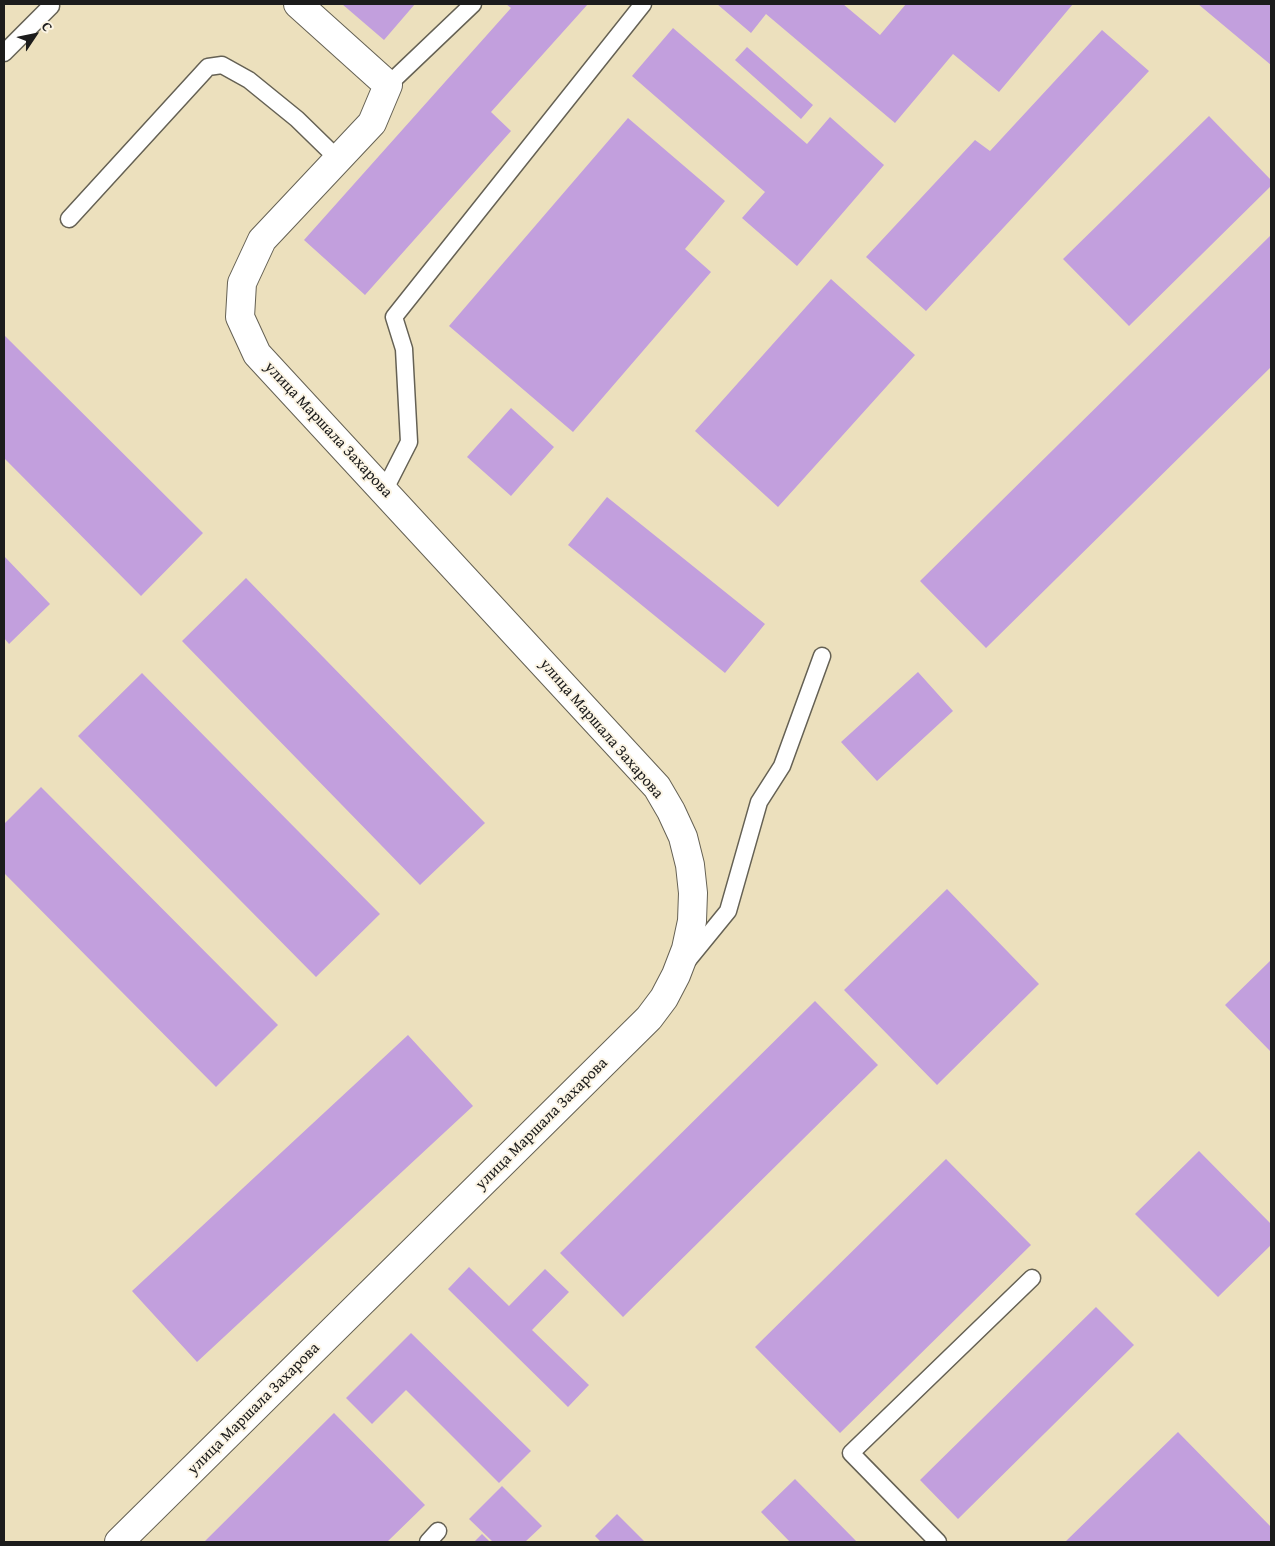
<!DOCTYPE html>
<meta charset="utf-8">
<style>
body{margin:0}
#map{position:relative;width:1275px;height:1546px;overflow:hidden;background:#ece0bd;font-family:"Gentium Book Plus",serif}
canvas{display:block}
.frame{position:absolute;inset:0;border:5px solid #1c1c1c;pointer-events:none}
.north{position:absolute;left:10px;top:10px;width:50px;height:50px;-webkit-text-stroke:4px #fcf5e5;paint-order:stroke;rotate:56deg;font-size:14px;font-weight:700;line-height:20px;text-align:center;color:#1c1c1c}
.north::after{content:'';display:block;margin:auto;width:18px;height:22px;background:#1c1c1c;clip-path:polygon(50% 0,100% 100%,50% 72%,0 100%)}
</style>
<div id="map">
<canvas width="1275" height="1546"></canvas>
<div class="frame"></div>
<div class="north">С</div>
</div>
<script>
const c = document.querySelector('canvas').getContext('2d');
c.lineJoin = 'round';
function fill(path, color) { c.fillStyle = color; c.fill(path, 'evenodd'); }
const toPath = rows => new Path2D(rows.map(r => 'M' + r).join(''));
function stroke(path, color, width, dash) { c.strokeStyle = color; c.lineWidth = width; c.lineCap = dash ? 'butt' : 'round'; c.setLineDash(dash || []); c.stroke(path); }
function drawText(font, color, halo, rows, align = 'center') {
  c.font = font + ' "Gentium Book Plus",serif'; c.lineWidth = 4; c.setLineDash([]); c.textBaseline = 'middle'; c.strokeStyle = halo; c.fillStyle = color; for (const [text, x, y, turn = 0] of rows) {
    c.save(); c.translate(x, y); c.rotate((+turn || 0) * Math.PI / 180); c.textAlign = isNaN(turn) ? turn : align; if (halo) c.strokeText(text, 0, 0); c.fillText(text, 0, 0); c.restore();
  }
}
const building = toPath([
 [342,4,415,4,384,40],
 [506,4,588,4,491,112,511,131,365,295,304,240,511,8],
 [717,4,843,4,880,35,906,4,1073,4,999,92,953,54,895,123,766,14,751,33],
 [1198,4,1271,4,1271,65],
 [673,28,807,144,830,117,884,165,797,266,742,218,765,192,632,76],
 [1102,30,1149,71,926,311,866,257,975,140,990,151],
 [747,47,813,105,801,119,735,60],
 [1209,116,1271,180,1271,186,1129,326,1063,259],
 [628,118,725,201,685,249,711,272,573,432,449,326],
 [1271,235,1271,367,986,648,920,581],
 [831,279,915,355,778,507,695,431],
 [4,335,203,533,141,596,4,458],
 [511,408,554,447,511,496,467,457],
 [607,497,765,624,725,673,568,545],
 [4,556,50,604,9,644,4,638],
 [246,578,485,823,420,885,182,641],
 [918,672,953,711,877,781,841,742],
 [142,673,380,914,316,977,78,736],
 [41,787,278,1025,216,1087,4,873,4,824],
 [947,889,1039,984,937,1085,844,990],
 [1271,960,1271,1052,1225,1005],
 [815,1001,878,1065,623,1317,560,1253],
 [408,1035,473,1106,197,1362,132,1291],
 [1199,1151,1271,1224,1271,1245,1218,1297,1135,1214],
 [946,1159,1031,1245,840,1433,755,1347],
 [469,1267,509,1306,545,1269,569,1292,532,1330,589,1385,568,1407,448,1289],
 [1096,1307,1134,1345,958,1519,920,1480],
 [411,1333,531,1451,499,1483,406,1390,372,1424,346,1398],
 [334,1413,425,1505,387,1542,204,1542],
 [1178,1432,1271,1527,1271,1542,1065,1542],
 [795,1479,857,1542,790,1542,761,1512],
 [502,1486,542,1526,525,1542,493,1542,469,1519],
 [617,1514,645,1542,601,1542,595,1536],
 [482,1534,490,1542,474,1542]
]);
const lane = toPath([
 [4,53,51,6],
 [388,85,473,4],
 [69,219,208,67,222,65,249,80,297,119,338,159],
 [384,491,409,442,404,349,394,317,643,4],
 [688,960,728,911,759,802,782,766,822,656],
 [428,1542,438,1531],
 [938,1542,851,1453,1032,1278]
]);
const street = toPath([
 [119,1542,649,1018,664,998,676,975,686,949,692,921,693,893,690,865,683,837,671,811,657,787,257,354,240,317,242,283,262,240,372,123,388,85,298,4]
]);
const streetNames = [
 ["улица Маршала Захарова",328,430,47],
 ["улица Маршала Захарова",601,729,49],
 ["улица Маршала Захарова",542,1124,-45],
 ["улица Маршала Захарова",254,1409,-45]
];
fill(building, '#c29fdd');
stroke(lane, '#656154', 19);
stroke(street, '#656154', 30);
stroke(lane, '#fff', 16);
stroke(street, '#fff', 28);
drawText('16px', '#1c1c1c', '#fcf5e5', streetNames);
</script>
